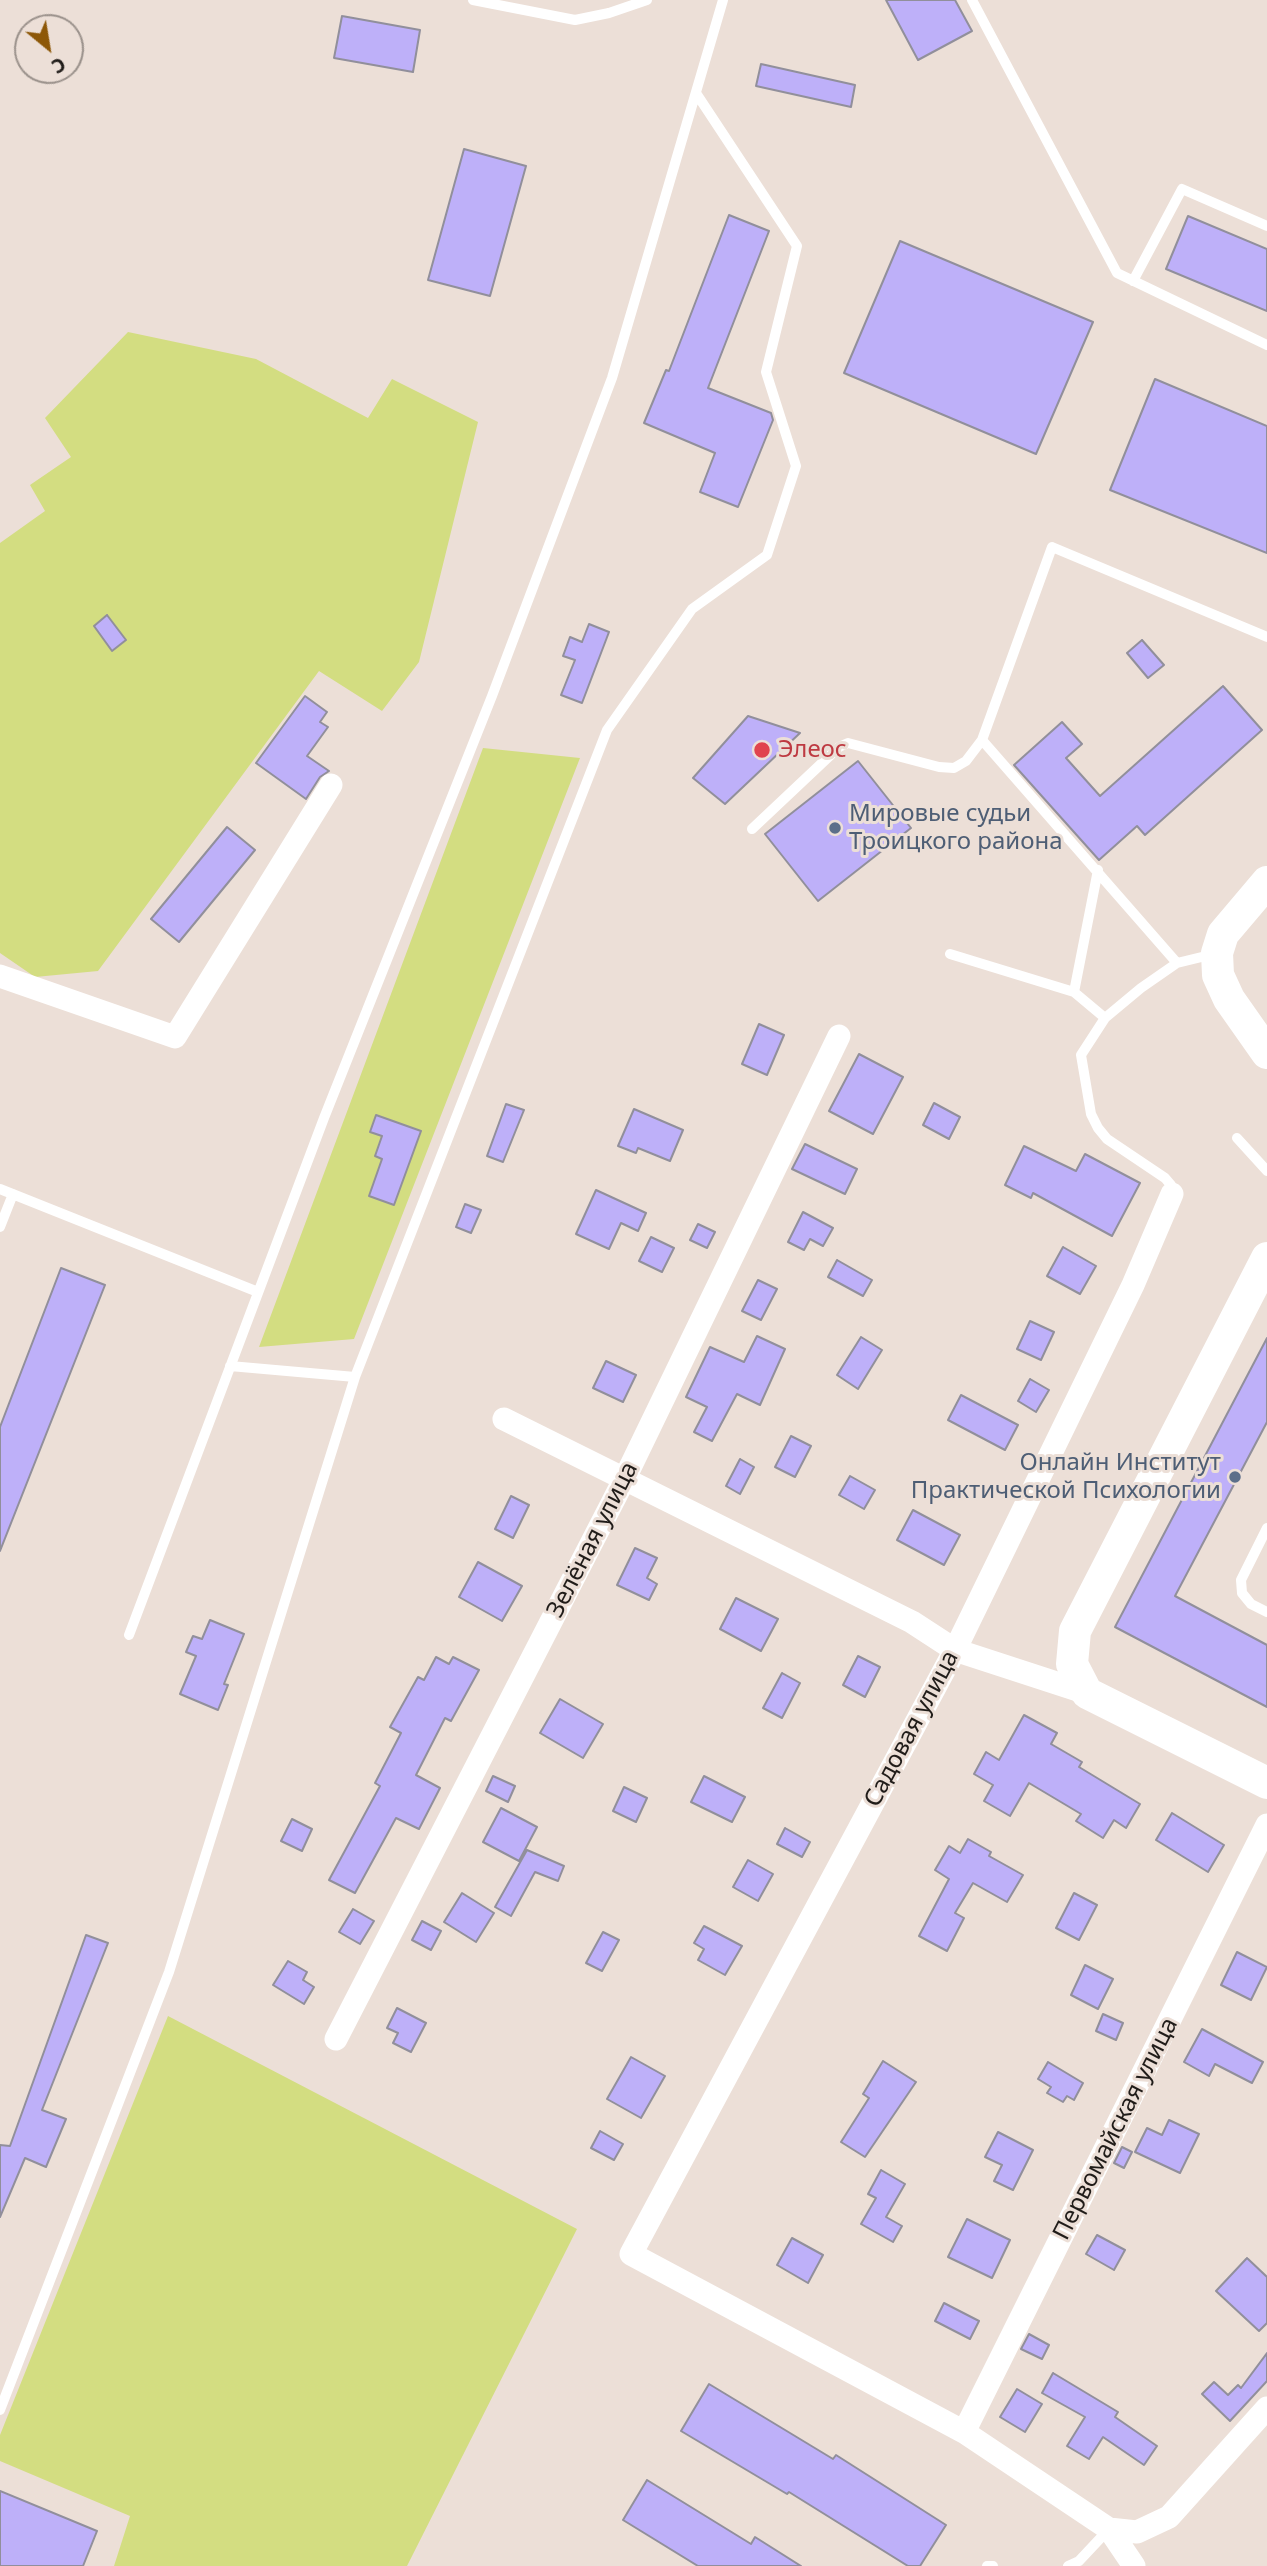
<!DOCTYPE html>
<meta charset="utf-8">
<style>
body{margin:0}
#map{position:relative;width:1267px;height:2566px;overflow:hidden;background:#ecdfd7;font-family:"Noto Sans",sans-serif}
canvas{display:block}
.north{position:absolute;left:14px;top:14px;width:70px;height:70px;box-sizing:border-box;background:#ecdfd7;border:2px solid #9a918b;border-radius:50%;rotate:150deg;font-size:19px;font-weight:700;line-height:28px;text-align:center;color:#201c19}
.north::after{content:'';display:block;margin:auto;width:24px;height:32px;background:#8d5808;clip-path:polygon(50% 0,100% 100%,50% 72%,0 100%)}
</style>
<div id="map">
<canvas width="1267" height="2566"></canvas>
<div class="north">С</div>
</div>
<script>
const c = document.querySelector('canvas').getContext('2d');
c.lineJoin = 'round';
function fill(path, color) { c.fillStyle = color; c.fill(path, 'evenodd'); }
const toPath = rows => new Path2D(rows.map(r => 'M' + r).join(''));
function stroke(path, color, width, dash) { c.strokeStyle = color; c.lineWidth = width; c.lineCap = dash ? 'butt' : 'round'; c.setLineDash(dash || []); c.stroke(path); }
function drawText(font, color, halo, rows, align = 'center') {
  c.font = font + ' "Noto Sans",sans-serif'; c.lineWidth = 6; c.setLineDash([]); c.textBaseline = 'middle'; c.strokeStyle = halo; c.fillStyle = color; for (const [text, x, y, turn = 0] of rows) {
    c.save(); c.translate(x, y); c.rotate((+turn || 0) * Math.PI / 180); c.textAlign = isNaN(turn) ? turn : align; if (halo) c.strokeText(text, 0, 0); c.fillText(text, 0, 0); c.restore();
  }
}
const green = toPath([
 [128,332,256,359,368,418,392,379,478,422,419,662,382,711,319,671,98,971,35,977,0,953,0,543,45,511,30,485,71,457,45,418],
 [483,748,580,758,354,1339,259,1347],
 [168,2016,577,2229,407,2566,114,2566,130,2516,0,2461,0,2435]
]);
const building = toPath([
 [886,0,955,0,972,31,918,60,886,0],
 [342,16,420,30,413,72,334,58,342,16],
 [761,64,855,85,851,107,756,86,761,64],
 [464,149,526,166,490,296,428,280,464,149],
 [729,215,769,231,708,388,771,413,773,420,738,507,700,492,715,453,644,423,666,370,669,371,729,215],
 [1188,216,1267,249,1267,311,1166,269,1188,216],
 [900,241,1093,322,1036,454,844,373,900,241],
 [1155,379,1267,426,1267,553,1110,490,1155,379],
 [107,615,126,640,112,651,94,626,107,615],
 [589,624,609,632,582,703,561,695,575,660,563,656,570,637,582,642,589,624],
 [1142,640,1164,665,1148,678,1127,653,1142,640],
 [1223,686,1262,730,1145,835,1137,826,1099,860,1014,765,1062,722,1082,744,1066,758,1100,796,1223,686],
 [305,696,327,712,320,722,328,727,307,756,329,771,320,777,306,799,256,763,305,696],
 [748,716,800,733,725,804,693,778,748,716],
 [858,761,911,828,818,901,765,834,858,761],
 [227,827,255,850,179,942,151,919,227,827],
 [759,1024,784,1035,767,1075,742,1064,759,1024],
 [859,1054,903,1077,873,1134,829,1111,859,1054],
 [934,1103,960,1117,949,1139,923,1125,934,1103],
 [506,1104,524,1110,503,1162,487,1156,506,1104],
 [634,1109,683,1130,670,1161,638,1148,636,1153,618,1146,634,1109],
 [376,1115,421,1131,394,1205,369,1196,382,1159,375,1156,382,1136,370,1132,376,1115],
 [805,1144,857,1169,845,1194,792,1169,805,1144],
 [1024,1146,1076,1171,1085,1154,1140,1183,1112,1236,1033,1193,1031,1198,1005,1185,1024,1146],
 [596,1190,646,1213,638,1231,621,1223,609,1249,576,1234,596,1190],
 [465,1204,481,1210,471,1233,456,1227,465,1204],
 [803,1212,833,1228,823,1246,810,1239,804,1250,788,1242,803,1212],
 [698,1224,715,1232,707,1248,690,1240,698,1224],
 [651,1237,674,1248,662,1272,639,1261,651,1237],
 [1063,1247,1096,1266,1080,1294,1047,1276,1063,1247],
 [837,1260,872,1280,863,1296,828,1277,837,1260],
 [61,1268,105,1285,0,1551,0,1427,61,1268],
 [758,1280,777,1289,761,1320,742,1311,758,1280],
 [1030,1321,1054,1332,1041,1360,1017,1349,1030,1321],
 [757,1336,785,1349,760,1405,737,1394,712,1441,694,1432,707,1407,686,1397,710,1347,744,1362,757,1336],
 [861,1337,882,1350,858,1389,837,1375,861,1337],
 [1267,1338,1267,1422,1175,1596,1267,1645,1267,1707,1115,1627,1267,1338],
 [606,1361,636,1375,623,1402,593,1388,606,1361],
 [1030,1379,1049,1390,1036,1412,1018,1401,1030,1379],
 [961,1395,1018,1425,1005,1450,948,1420,961,1395],
 [791,1436,811,1446,795,1477,775,1467,791,1436],
 [740,1459,754,1467,740,1494,726,1486,740,1459],
 [850,1476,875,1490,864,1509,839,1495,850,1476],
 [511,1496,529,1505,513,1538,495,1529,511,1496],
 [913,1510,960,1535,944,1565,897,1540,913,1510],
 [635,1548,657,1558,647,1578,657,1584,649,1600,617,1585,635,1548],
 [478,1562,522,1586,502,1621,459,1597,478,1562],
 [736,1598,778,1619,761,1651,720,1629,736,1598],
 [210,1620,244,1634,224,1684,228,1685,218,1710,180,1694,196,1656,186,1652,193,1636,202,1639,210,1620],
 [858,1656,880,1667,865,1697,843,1685,858,1656],
 [436,1657,449,1664,453,1657,479,1670,451,1721,445,1718,416,1775,440,1788,419,1829,396,1818,355,1893,329,1880,380,1786,375,1783,401,1733,390,1727,418,1677,424,1680,436,1657],
 [782,1673,800,1683,782,1718,763,1708,782,1673],
 [560,1699,603,1724,583,1758,540,1733,560,1699],
 [1024,1715,1057,1733,1051,1744,1082,1762,1079,1767,1140,1804,1126,1828,1114,1820,1103,1838,1076,1821,1081,1814,1029,1783,1010,1816,984,1801,993,1785,974,1774,986,1752,999,1760,1024,1715],
 [493,1776,515,1786,508,1802,486,1791,493,1776],
 [704,1776,745,1797,732,1822,691,1802,704,1776],
 [624,1787,647,1798,636,1822,613,1811,624,1787],
 [501,1808,537,1827,519,1861,483,1842,501,1808],
 [1172,1813,1224,1845,1208,1872,1156,1840,1172,1813],
 [292,1819,312,1829,302,1851,281,1841,292,1819],
 [785,1828,810,1842,802,1857,777,1844,785,1828],
 [968,1839,991,1852,989,1856,1023,1875,1007,1902,973,1883,955,1913,964,1918,947,1951,919,1936,949,1879,935,1870,949,1846,960,1853,968,1839],
 [527,1850,564,1866,558,1881,535,1872,511,1916,495,1907,527,1850],
 [748,1860,773,1874,758,1901,733,1887,748,1860],
 [462,1893,494,1913,476,1942,444,1922,462,1893],
 [1074,1893,1097,1905,1079,1940,1056,1928,1074,1893],
 [353,1909,374,1921,360,1944,339,1932,353,1909],
 [422,1921,441,1931,431,1950,412,1940,422,1921],
 [704,1926,742,1946,725,1975,698,1960,704,1949,694,1943,704,1926],
 [603,1932,619,1940,602,1971,586,1963,603,1932],
 [86,1935,108,1943,42,2110,66,2119,46,2167,25,2158,0,2217,0,2145,10,2146,86,1935],
 [1237,1952,1267,1967,1251,2000,1221,1985,1237,1952],
 [288,1961,307,1972,303,1980,314,1987,304,2004,273,1985,288,1961],
 [1085,1965,1113,1979,1098,2009,1071,1995,1085,1965],
 [397,2008,426,2023,411,2052,393,2043,398,2033,387,2028,397,2008],
 [1103,2014,1123,2023,1116,2040,1096,2031,1103,2014],
 [1202,2029,1263,2062,1252,2083,1215,2064,1209,2076,1184,2062,1202,2029],
 [631,2057,665,2076,641,2118,607,2099,631,2057],
 [883,2061,916,2082,865,2157,841,2142,869,2098,863,2094,883,2061],
 [1048,2062,1083,2083,1074,2100,1067,2096,1063,2102,1047,2093,1051,2087,1038,2079,1048,2062],
 [1169,2120,1199,2134,1180,2173,1135,2152,1147,2128,1162,2135,1169,2120],
 [600,2131,623,2144,614,2160,591,2148,600,2131],
 [998,2132,1033,2150,1013,2190,994,2181,1002,2165,985,2157,998,2132],
 [1122,2147,1132,2152,1124,2168,1114,2163,1122,2147],
 [881,2170,905,2184,886,2217,902,2226,893,2242,861,2224,876,2198,868,2194,881,2170],
 [967,2219,1010,2240,992,2278,948,2257,967,2219],
 [1097,2235,1125,2250,1114,2270,1086,2254,1097,2235],
 [792,2238,823,2255,808,2283,777,2265,792,2238],
 [1247,2258,1267,2277,1267,2323,1259,2331,1216,2291,1247,2258],
 [944,2303,979,2321,970,2339,935,2321,944,2303],
 [1029,2334,1049,2345,1042,2359,1021,2349,1029,2334],
 [1267,2353,1267,2381,1230,2421,1202,2394,1214,2382,1228,2395,1238,2385,1241,2388,1267,2353],
 [1053,2373,1118,2412,1115,2417,1157,2446,1144,2465,1103,2437,1089,2459,1067,2446,1085,2417,1042,2393,1053,2373],
 [709,2384,833,2459,836,2455,946,2525,920,2566,908,2566,789,2492,787,2494,681,2431,709,2384],
 [1017,2389,1042,2404,1025,2432,1000,2417,1017,2389],
 [647,2480,751,2544,755,2537,801,2566,698,2566,623,2520,647,2480],
 [0,2491,97,2531,83,2566,0,2566,0,2491]
]);
const service = toPath([
 [473,0,575,20,609,13,647,0],
 [972,0,1117,273,1267,345],
 [1133,281,1182,189,1267,226],
 [982,740,1052,547,1267,637],
 [752,829,839,747,848,743,939,767,954,768,966,761,982,740,1177,963],
 [950,954,1074,992,1105,1018],
 [1074,992,1098,870],
 [1237,1138,1267,1171],
 [0,1189,258,1292],
 [1172,1194,1171,1185,1165,1178,1107,1139,1098,1128,1091,1114,1081,1055,1105,1018,1141,988,1177,963,1214,954],
 [0,1227,13,1194],
 [230,1366,355,1377],
 [1267,1528,1241,1580,1242,1593,1251,1604,1267,1612],
 [129,1635,324,1118,492,696,612,378,723,0],
 [0,2410,169,1972,355,1377,607,730,692,609,767,555,796,466,766,372,797,246,696,93],
 [987,2566,993,2566],
 [1068,2566,1079,2561,1109,2529]
]);
const minor = toPath([
 [0,976,175,1037,331,785],
 [504,1419,912,1622,955,1650,1087,1693],
 [336,2039,625,1478,839,1036],
 [964,2432,1267,1825],
 [1109,2529,1137,2532,1169,2517,1267,2408],
 [1134,2566,1109,2529,964,2432,631,2254,955,1650,1133,1285,1172,1194]
]);
const secondary = toPath([
 [1267,882,1223,934,1217,953,1218,975,1229,999,1267,1053],
 [1267,1258,1075,1631,1072,1664,1087,1693,1267,1783]
]);
const markers = [
 [762,750,9,"#e0444e"],
 [835,828,7,"#5c6f8a"],
 [1235,1477,7,"#5c6f8a"]
];
const healthNames = [
 ["Элеос",778,750]
];
const serviceNames = [
 ["Мировые судьи",849,814],
 ["Троицкого района",849,842],
 ["Онлайн Институт",1221,1463,"right"],
 ["Практической Психологии",1221,1491,"right"]
];
const streetNames = [
 ["Зелёная улица",593,1540,-63],
 ["Садовая улица",912,1729,-62],
 ["Первомайская улица",1116,2129,-63]
];
fill(green, '#d3dd81');
fill(building, '#beb0f9');
stroke(building, '#918f9b', 2);
stroke(service, '#fff', 10);
stroke(minor, '#fff', 23);
stroke(secondary, '#fff', 32);
for (const [x, y, r, color] of markers) { const dot = new Path2D(); dot.arc(x, y, r, 0, 2 * Math.PI); c.fillStyle = color; c.fill(dot); stroke(dot, '#ecdfd7', 2.5); }
drawText('24px', '#be3a42', '#ecdfd7', healthNames, 'left');
drawText('24px', '#4e5e75', '#ecdfd7', serviceNames, 'left');
drawText('24px', '#201c19', '#ecdfd7', streetNames);
</script>
